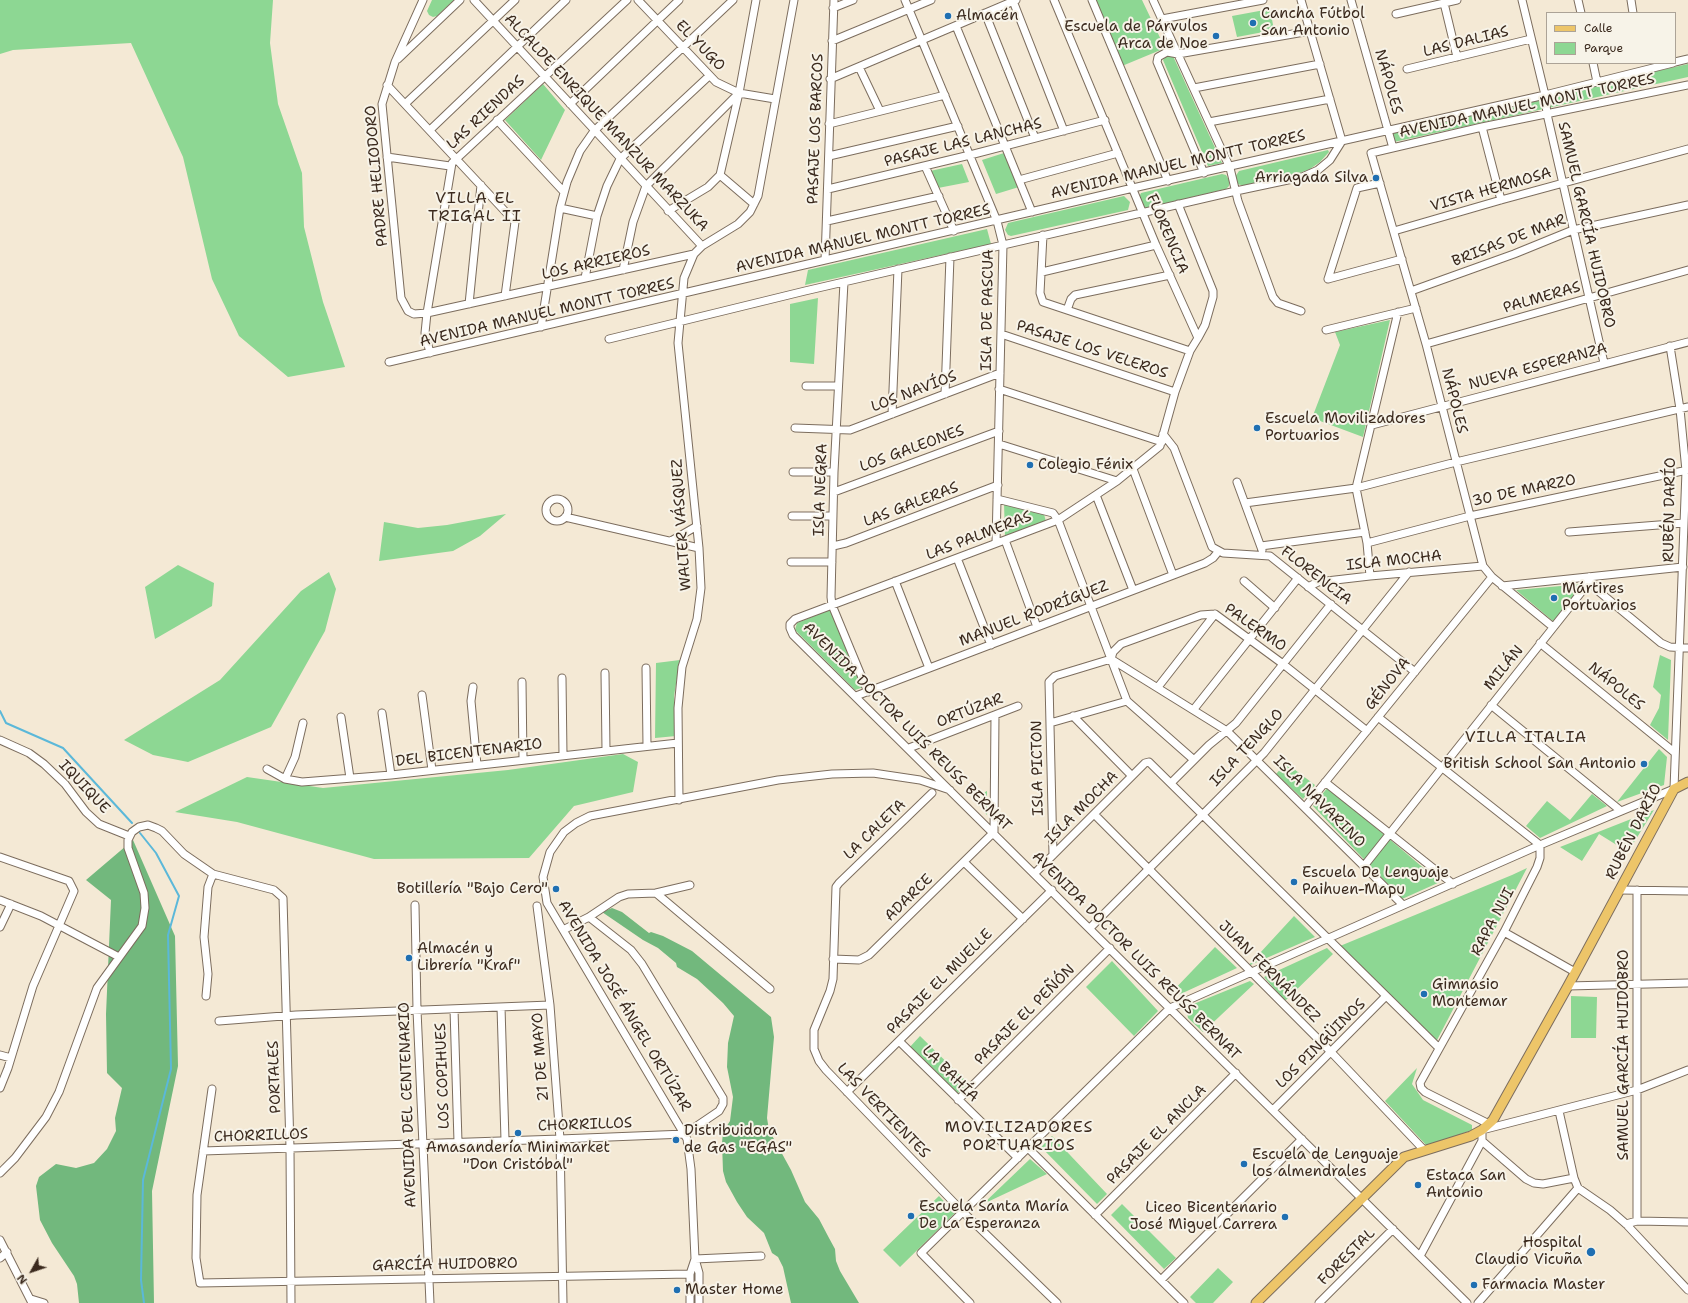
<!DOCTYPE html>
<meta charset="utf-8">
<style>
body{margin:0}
#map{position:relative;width:1688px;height:1303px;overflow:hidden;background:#f4e9d5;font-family:"Shantell Sans",sans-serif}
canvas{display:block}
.legend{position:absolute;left:1546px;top:12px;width:130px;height:52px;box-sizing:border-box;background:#f7f3e8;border:1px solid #aca397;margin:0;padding:5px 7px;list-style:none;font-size:12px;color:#3b2a1e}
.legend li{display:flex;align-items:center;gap:8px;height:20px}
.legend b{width:20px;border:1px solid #aca397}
.north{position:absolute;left:12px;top:1251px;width:40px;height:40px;-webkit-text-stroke:3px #f7f3e8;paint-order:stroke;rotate:230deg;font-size:11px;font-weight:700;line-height:16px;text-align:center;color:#3b2a1e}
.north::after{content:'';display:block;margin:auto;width:14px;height:18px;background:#3b2a1e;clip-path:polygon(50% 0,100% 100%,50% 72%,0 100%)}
</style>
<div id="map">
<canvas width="1688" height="1303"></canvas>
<ul class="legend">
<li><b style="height:5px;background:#edc569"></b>Calle</li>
<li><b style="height:11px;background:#8dd793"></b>Parque</li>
</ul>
<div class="north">N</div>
</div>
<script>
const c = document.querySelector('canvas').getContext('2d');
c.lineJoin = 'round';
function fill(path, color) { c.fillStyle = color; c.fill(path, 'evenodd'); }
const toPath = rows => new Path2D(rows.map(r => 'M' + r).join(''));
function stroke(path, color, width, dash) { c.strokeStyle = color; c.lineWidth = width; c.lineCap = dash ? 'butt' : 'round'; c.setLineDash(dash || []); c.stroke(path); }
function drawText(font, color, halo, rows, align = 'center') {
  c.font = font + ' "Shantell Sans",sans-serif'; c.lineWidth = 4; c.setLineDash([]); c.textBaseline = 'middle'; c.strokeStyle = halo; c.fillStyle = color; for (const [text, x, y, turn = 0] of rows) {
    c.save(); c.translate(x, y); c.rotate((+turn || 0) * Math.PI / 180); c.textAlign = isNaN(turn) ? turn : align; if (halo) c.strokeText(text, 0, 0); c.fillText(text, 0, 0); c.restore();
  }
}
const green = toPath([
 [0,0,273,0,270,43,278,104,302,173,304,227,323,302,345,367,288,377,239,336,212,279,183,157,131,43,13,50,0,54],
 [432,0,454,0,437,16,433,17,429,15,427,11],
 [1094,0,1142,0,1164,46,1163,49,1122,66],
 [1270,9,1274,30,1237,37,1232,16],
 [1167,55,1173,56,1222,163,1208,166,1163,60],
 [1688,64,1688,77,1394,142,1393,134,1394,131],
 [543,84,565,110,541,160,505,120],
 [1328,150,1329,152,1320,162,1310,169,1292,176,1245,186,1237,184,1235,177,1239,171],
 [1004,153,1019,187,996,194,982,160],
 [962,164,969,182,938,188,930,171],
 [1222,174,1226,175,1229,180,1229,186,1226,189,1146,208,1142,206,1139,197,1141,193],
 [1124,196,1130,202,1128,210,1011,236,1008,235,1005,230,1008,223],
 [987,229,991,244,805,285,808,270],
 [818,298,814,364,790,362,790,304],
 [1390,320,1363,437,1312,418,1340,345,1335,332],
 [1004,503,1044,514,1046,522,1005,537],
 [506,514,480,536,453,551,379,561,384,522,418,528,447,525],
 [178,565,214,583,212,606,155,639,145,587],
 [329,572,336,589,325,631,271,727,188,762,153,755,124,740,220,680,301,591],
 [1583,584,1554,622,1516,590],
 [832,609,864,687,855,690,795,630,797,623],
 [1660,655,1671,660,1668,740,1650,725,1659,708,1661,695,1653,687],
 [680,660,674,696,676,736,655,738,656,663],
 [1659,749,1667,757,1664,785,1617,802],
 [623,754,638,762,633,792,574,806,529,858,374,859,237,822,175,812,247,777,323,788,508,770],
 [1286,763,1315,785,1303,799,1276,774],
 [1328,787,1440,882,1402,899,1313,806],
 [987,791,987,815,973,798],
 [1592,794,1607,806,1540,838,1526,826,1547,801,1570,820],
 [1654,810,1628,852,1599,834,1582,861,1560,847],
 [1527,868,1436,1042,1340,946,1512,875],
 [1294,916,1315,937,1248,966],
 [1215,947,1237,968,1174,997,1170,994],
 [1327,948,1333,954,1285,1001,1264,977],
 [1112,961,1158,1011,1134,1036,1086,987],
 [1250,981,1254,984,1203,1032,1188,1018,1186,1007],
 [1571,996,1597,997,1596,1038,1571,1038],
 [920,1036,968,1083,957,1094,909,1048],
 [1417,1068,1412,1084,1423,1100,1472,1125,1472,1130,1427,1146,1385,1101],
 [1052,1136,1107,1194,1097,1204,1041,1147],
 [1030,1159,1047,1174,983,1204],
 [939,1196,955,1213,900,1267,883,1250],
 [1122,1204,1176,1258,1164,1269,1111,1215],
 [1218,1268,1233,1282,1213,1303,1196,1303,1190,1297]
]);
const forest = toPath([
 [133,840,175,936,178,1066,152,1191,154,1303,79,1303,77,1284,74,1276,52,1243,40,1220,36,1186,39,1177,56,1164,76,1168,94,1163,107,1149,116,1131,115,1118,122,1088,107,1073,106,1014,111,900,86,880],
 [612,908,622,912,649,933,651,932,663,936,692,951,771,1017,774,1037,767,1118,769,1130,791,1170,805,1202,819,1219,829,1238,835,1249,836,1261,840,1271,859,1303,791,1303,783,1267,778,1257,772,1253,764,1233,747,1217,737,1202,726,1182,723,1171,722,1143,723,1132,730,1121,733,1097,727,1067,728,1043,734,1016,723,1003,697,979,677,967,676,963,658,948,643,940,602,912]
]);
const stream = toPath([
 [0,711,6,723,63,748,132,823],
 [140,833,156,853,179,896,168,935,171,1069,143,1180,141,1280,144,1303]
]);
const minor = toPath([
 [423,0,395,62,382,104,401,298,408,311,414,314,427,313,694,254],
 [474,0,702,246],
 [638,0,716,82,739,93,775,99],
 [905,0,997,221,1003,245,996,543],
 [1054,0,1156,245,1198,338,1190,351,1175,392,1160,446,1117,481,1058,520,795,619,790,624,790,628,793,635,1467,1303],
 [1092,0,1168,181],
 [1153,0,1230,168,1238,201,1273,297,1278,303,1301,311],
 [1301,0,1342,141],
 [1351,0,1393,148],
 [1522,0,1545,95,1547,114,1604,363],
 [1578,0,1581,13],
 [1631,0,1633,13],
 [1013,1,1064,131],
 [1444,3,1457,57],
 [833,8,853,0],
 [985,13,1035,138],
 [1396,14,1457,0],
 [1162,19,1263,0],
 [956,26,1032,212],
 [832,41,931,0],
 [398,59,460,0],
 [1675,62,1688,59],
 [1593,63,1597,82],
 [859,67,880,111],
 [1407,69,1531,39],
 [830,79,1016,0],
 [387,85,515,222,505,296],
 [1194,88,1320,64],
 [405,104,515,0],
 [570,104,679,0],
 [497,120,564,192],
 [1209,122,1330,99],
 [829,124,945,95],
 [1482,127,1501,200],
 [430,130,566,0],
 [829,156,958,126],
 [387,157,450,166],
 [925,166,954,231],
 [1204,173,1157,62,1158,57,1167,52,1178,54,1310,31],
 [720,175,754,204],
 [1019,180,1118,153],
 [828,189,970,155,1105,120],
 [1178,204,1213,291,1213,297,1205,325,1198,338],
 [560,208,597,216],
 [668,211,708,187,720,175,739,93,756,0],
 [827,221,939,196],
 [1394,231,1501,200,1688,149],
 [1043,235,1040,293,1043,302,1190,351],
 [825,260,834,0],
 [623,270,633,222,646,186,738,94],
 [1042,272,1156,245],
 [585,278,597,216,607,186,620,159,709,76],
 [1328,279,1357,188,1380,183],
 [1328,279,1402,259],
 [844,282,834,472,831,597,832,605,868,692],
 [1411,291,1514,254,1573,230,1688,205],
 [469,304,481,185],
 [1067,310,1071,299,1075,295,1170,275],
 [541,327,560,208,567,182,580,151,594,131,733,0],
 [1326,330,1416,308],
 [1001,334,1175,392],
 [609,339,805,291,1236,191,1302,177,1318,170,1330,160,1342,141],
 [1426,344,1688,270],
 [430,353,425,333,427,313,452,163,627,0],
 [389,362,1133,188,1545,95,1673,63],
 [806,386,838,386],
 [999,389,1162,442],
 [945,394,950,257],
 [892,414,898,269],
 [1372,425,1688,342],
 [795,428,850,430,1000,373],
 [1163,434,1174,448,1212,547,1223,553,1270,556,1415,672],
 [999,444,1117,481],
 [1133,469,1173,575],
 [793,472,834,472],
 [1237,482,1262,550],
 [834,492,999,431],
 [1096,495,1133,590],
 [997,499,1053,513,1058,520,1127,701,1194,760],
 '546 510a11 11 0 1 1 22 0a11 11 0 1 1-22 0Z',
 [1245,503,1356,488,1456,462,1688,407],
 [792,516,833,516],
 [565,517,699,548],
 [1569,532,1684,523],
 [1005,540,1037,627],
 [671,541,697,526],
 [1367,543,1470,516,1688,470],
 [833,546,846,543,998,485],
 [1261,546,1365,532],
 [957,558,991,645],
 [791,562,832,562],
 [1370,576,1367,543,1356,488,1398,312],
 [1589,577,1592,584,1597,590,1661,643,1670,647,1688,648],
 [895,581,929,668],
 [1244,581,1275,608],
 [1502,586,1683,567],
 [1308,587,1318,582,1370,576,1483,566],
 [1553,627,1492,577,1483,566,1426,344,1371,153,1482,127,1688,85],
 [1540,643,1674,752],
 [1111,659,1227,731,1403,905],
 [1111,659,1113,652,1121,644,1201,615,1215,614,1283,664,1367,731],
 [646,668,647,746],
 [605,673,606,750],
 [562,678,563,755],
 [522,682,523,759],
 [473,687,471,701,477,765],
 [1158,687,1215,614],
 [422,695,432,770],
 [856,696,1205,563,1213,558,1218,552],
 [1491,705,1621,811],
 [1194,709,1298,578],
 [382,713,391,775],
 [1073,716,1132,776],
 [341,717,350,778],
 [1378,717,1540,845],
 [1050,723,1127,701],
 [0,740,29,753,44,764,65,784,86,812,99,824,129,836],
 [909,748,1018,706],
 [267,769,285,779,302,782,391,775,678,743],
 [285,779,295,757,303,723],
 [1325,782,1453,884],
 [1171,783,1209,745,1236,723,1331,604],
 [932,793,839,883,836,887,833,979,830,991,814,1030,814,1049,819,1061,826,1070,963,1212,1057,1303],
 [679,800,678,708,682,667,697,619,701,588,699,548,678,343,684,278,694,254,702,246,738,224,750,212,758,196,794,0],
 [1305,807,1492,577],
 [1094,814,1331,1052,1424,1150],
 [1053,855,1049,682,1055,676,1111,659],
 [0,857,69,881,74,891,33,986,8,1068,0,1088],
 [964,862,1023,919],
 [1364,866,1583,590,1589,577],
 [1035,873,1145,763,1149,762,1439,1048],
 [1620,890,1688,891],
 [656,893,690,885],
 [0,900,41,916,119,957],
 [415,905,417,1010,430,1303],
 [537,906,550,1005,560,1139,563,1303],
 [0,927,11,904],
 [1090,928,1264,753,1409,572],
 [563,930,589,917,619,897,628,894,656,893,770,989],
 [1504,932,1575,972],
 [833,959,859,960,869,955,994,832,995,715],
 [1568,986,1688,983],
 [206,996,208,974,204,937,208,887,213,874],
 [501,1007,505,1140],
 [454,1009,458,1142],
 [219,1021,296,1015,550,1005],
 [899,1041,1018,1158],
 [0,1055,11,1058],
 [212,1089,197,1195,196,1258,200,1283,690,1274],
 [847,1092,1052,890],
 [958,1100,1110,948],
 [1273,1110,1386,996],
 [1559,1111,1574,1178,1578,1188,1610,1210,1626,1224,1688,1290],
 [1489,1124,1425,1092,1421,1088,1420,1083,1504,932,1537,867,1540,858,1540,845],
 [1482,1141,1526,1179,1534,1183,1543,1184,1574,1178],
 [1028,1148,1184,1303],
 [203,1151,560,1139,685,1134,719,1111,723,1104,723,1098,642,964,631,950,589,917],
 [0,1173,15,1158,46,1117,59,1092,97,988,142,926,145,908,144,893,128,848,128,840,132,832,139,827,148,825,156,828,162,831,184,854,213,874,274,890,283,898,290,1148,291,1303],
 [1095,1215,1236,1073],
 [1637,1221,1637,890],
 [1626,1224,1637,1221,1688,1222],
 [0,1240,32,1303],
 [1420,1256,1482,1141,1482,1130,1637,1090,1688,1070],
 [0,1258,7,1252],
 [695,1259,761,1256],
 [1161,1280,1302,1139],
 [31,1299,44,1303],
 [690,1303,690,1274,695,1259],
 [699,1303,699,1273,695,1259,691,1169,687,1139,547,903,543,877,550,852,564,832,576,823,590,816,778,780,832,774,873,773,920,780,950,790],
 [970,1303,921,1253,1170,1008,1540,845,1674,789,1686,471,1680,409,1670,346],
 [1319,1303,1393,1229],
 [1478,1303,1578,1188]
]);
const major = toPath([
 [1256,1303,1404,1157,1471,1136,1482,1130,1493,1120,1568,986,1674,789,1688,782]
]);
const markers = [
 [948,16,4,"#1f6fb2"],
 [1253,23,4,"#1f6fb2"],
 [1216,36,4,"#1f6fb2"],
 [1376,178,4,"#1f6fb2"],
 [1257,428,4,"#1f6fb2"],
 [1030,465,4,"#1f6fb2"],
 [1554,598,4,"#1f6fb2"],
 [1644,764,4,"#1f6fb2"],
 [1294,882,4,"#1f6fb2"],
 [556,889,4,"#1f6fb2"],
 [409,958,4,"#1f6fb2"],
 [1424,994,4,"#1f6fb2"],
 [518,1133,4,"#1f6fb2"],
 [676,1140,4,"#1f6fb2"],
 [1244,1164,4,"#1f6fb2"],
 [1418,1185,4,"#1f6fb2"],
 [911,1216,4,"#1f6fb2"],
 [1285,1217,4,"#1f6fb2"],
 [1591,1252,5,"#1f6fb2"],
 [1474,1285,4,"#1f6fb2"],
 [677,1290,4,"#1f6fb2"]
];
const poiNames = [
 ["Cancha Fútbol",1261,14],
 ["San Antonio",1261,31],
 ["Almacén",956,16],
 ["Escuela de Párvulos",1208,27,"right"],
 ["Arca de Noe",1208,44,"right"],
 ["Arriagada Silva",1368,178,"right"],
 ["Escuela Movilizadores",1265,419],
 ["Portuarios",1265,436],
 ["Colegio Fénix",1038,465],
 ["Mártires",1562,589],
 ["Portuarios",1562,606],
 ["British School San Antonio",1636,764,"right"],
 ["Escuela De Lenguaje",1302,873],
 ["Paihuen-Mapu",1302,890],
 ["Botillería \"Bajo Cero\"",548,889,"right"],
 ["Almacén y",417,949],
 ["Librería \"Kraf\"",417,966],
 ["Gimnasio",1432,985],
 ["Montemar",1432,1002],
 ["Distribuidora",684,1131],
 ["de Gas \"EGAS\"",684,1148],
 ["Amasandería Minimarket",518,1148,"center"],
 ["\"Don Cristóbal\"",518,1165,"center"],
 ["Escuela de Lenguaje",1252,1155],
 ["los almendrales",1252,1172],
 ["Estaca San",1426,1176],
 ["Antonio",1426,1193],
 ["Escuela Santa María",919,1207],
 ["De La Esperanza",919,1224],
 ["Liceo Bicentenario",1277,1208,"right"],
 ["José Miguel Carrera",1277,1225,"right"],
 ["Hospital",1582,1243,"right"],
 ["Claudio Vicuña",1582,1260,"right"],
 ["Farmacia Master",1482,1285],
 ["Master Home",685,1290]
];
const streetNames = [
 ["LAS DALIAS",1466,42,-14],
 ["EL YUGO",700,46,46],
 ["NÁPOLES",1388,82,74],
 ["AVENIDA MANUEL MONTT TORRES",1527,106,-12],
 ["LAS RIENDAS",486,113,-43],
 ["ALCALDE ENRIQUE MANZUR MARZUKA",606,123,47],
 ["PASAJE LOS BARCOS",816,129,-88],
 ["PASAJE LAS LANCHAS",963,143,-14],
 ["AVENIDA MANUEL MONTT TORRES",1178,165,-13],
 ["PADRE HELIODORO",377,176,-95],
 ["VISTA HERMOSA",1491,190,-16],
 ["SAMUEL GARCÍA HUIDOBRO",1586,225,77],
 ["FLORENCIA",1167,234,67],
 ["AVENIDA MANUEL MONTT TORRES",863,239,-13],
 ["BRISAS DE MAR",1509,241,-21],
 ["LOS ARRIEROS",596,263,-13],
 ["PALMERAS",1542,298,-16],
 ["ISLA DE PASCUA",988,310,-89],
 ["AVENIDA MANUEL MONTT TORRES",547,313,-13],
 ["PASAJE LOS VELEROS",1092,350,18],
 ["NUEVA ESPERANZA",1538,367,-15],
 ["LOS NAVÍOS",914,392,-21],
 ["NÁPOLES",1454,401,76],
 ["LOS GALEONES",912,449,-20],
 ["ISLA NEGRA",821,490,-88],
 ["30 DE MARZO",1524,491,-12],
 ["LAS GALERAS",911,505,-21],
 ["RUBÉN DARÍO",1670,510,-89],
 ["WALTER VÁSQUEZ",682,525,-94],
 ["LAS PALMERAS",979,536,-21],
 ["ISLA MOCHA",1394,561,-6],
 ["FLORENCIA",1316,576,38],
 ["MANUEL RODRÍGUEZ",1034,614,-21],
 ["PALERMO",1255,628,35],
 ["MILÁN",1504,668,-51],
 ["GÉNOVA",1388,684,-51],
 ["NÁPOLES",1616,687,39],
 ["ORTÚZAR",970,711,-21],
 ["AVENIDA DOCTOR LUIS REUSS BERNAT",907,727,45],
 ["ISLA TENGLO",1247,748,-47],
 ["DEL BICENTENARIO",469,753,-7],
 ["ISLA PICTON",1038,768,-91],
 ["IQUIQUE",84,787,47],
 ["ISLA NAVARINO",1319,802,45],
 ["ISLA MOCHA",1082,808,-45],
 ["LA CALETA",875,830,-44],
 ["RUBÉN DARÍO",1634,832,-63],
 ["ADARCE",909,898,-44],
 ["RAPA NUI",1493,922,-62],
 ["AVENIDA DOCTOR LUIS REUSS BERNAT",1136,956,45],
 ["JUAN FERNÁNDEZ",1269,972,45],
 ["PASAJE EL MUELLE",940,982,-45],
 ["AVENIDA JOSÉ ÁNGEL ORTÚZAR",624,1006,59],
 ["PASAJE EL PEÑÓN",1025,1015,-45],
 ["LOS PINGÜINOS",1321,1044,-45],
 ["SAMUEL GARCÍA HUIDOBRO",1624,1055,-90],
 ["21 DE MAYO",541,1057,-94],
 ["LA BAHÍA",950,1074,45],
 ["LOS COPIHUES",443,1076,-92],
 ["PORTALES",275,1077,-92],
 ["AVENIDA DEL CENTENARIO",408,1105,-92],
 ["LAS VERTIENTES",883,1111,46],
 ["CHORRILLOS",585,1125,-2],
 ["PASAJE EL ANCLA",1157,1135,-45],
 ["CHORRILLOS",261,1136,-2],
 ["FORESTAL",1347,1257,-45],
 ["GARCÍA HUIDOBRO",445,1265,-1]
];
const neighbourhoodNames = [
 ["VILLA EL",475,199],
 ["TRIGAL II",475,217],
 ["VILLA ITALIA",1526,738],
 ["MOVILIZADORES",1019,1128],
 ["PORTUARIOS",1019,1146]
];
fill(green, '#8dd793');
fill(forest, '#72b87d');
stroke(stream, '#5bb8d9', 2);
stroke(minor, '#7c6d5e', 9);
stroke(major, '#7c6d5e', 11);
stroke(minor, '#fff', 7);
stroke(major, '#edc569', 9);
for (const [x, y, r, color] of markers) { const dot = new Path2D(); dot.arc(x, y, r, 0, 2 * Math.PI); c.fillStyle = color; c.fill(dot); stroke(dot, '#f7f3e8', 1.5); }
drawText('15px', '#3b2a1e', '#f7f3e8', poiNames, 'left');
drawText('15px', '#3b2a1e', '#f7f3e8', streetNames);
c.letterSpacing = '1px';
drawText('16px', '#3b2a1e', '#f7f3e8', neighbourhoodNames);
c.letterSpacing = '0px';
</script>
